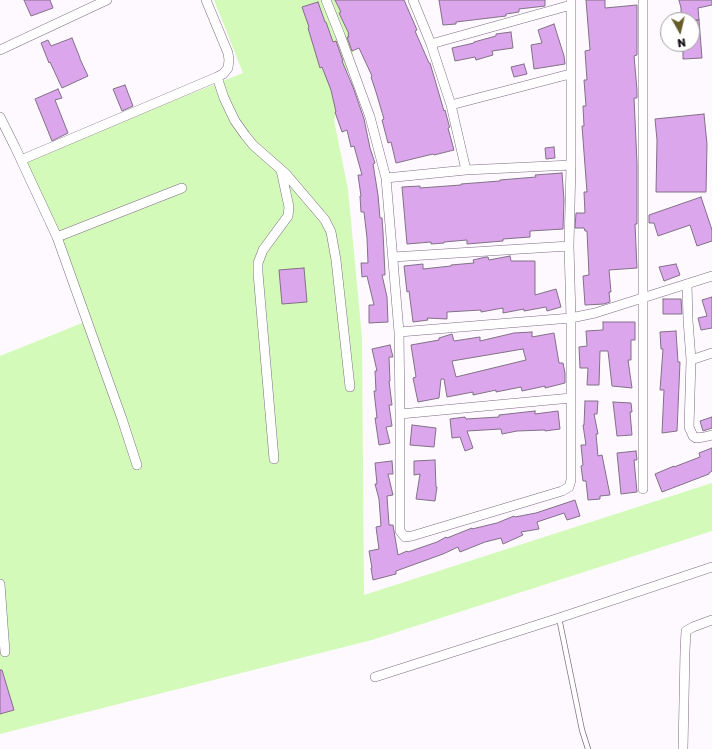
<!DOCTYPE html>
<style>
body{margin:0}
#map{position:relative;width:712px;height:749px;overflow:hidden;background:#fdf9fe;font-family:"Golos Text",sans-serif}
canvas{display:block}
.north{position:absolute;left:660px;top:12px;width:40px;height:40px;box-sizing:border-box;background:#fff;border:1px solid #a19ea2;border-radius:50%;rotate:172deg;font-size:11px;font-weight:700;line-height:16px;text-align:center;color:#140d16}
.north::after{content:'';display:block;margin:auto;width:14px;height:18px;background:#655c28;clip-path:polygon(50% 0,100% 100%,50% 72%,0 100%)}
</style>
<div id="map">
<canvas width="712" height="749"></canvas>
<div class="north">N</div>
</div>
<script>
const c = document.querySelector('canvas').getContext('2d');
c.lineJoin = 'round';
function fill(path, color) { c.fillStyle = color; c.fill(path, 'evenodd'); }
const toPath = rows => new Path2D(rows.map(r => 'M' + r).join(''));
function stroke(path, color, width, dash) { c.strokeStyle = color; c.lineWidth = width; c.lineCap = dash ? 'butt' : 'round'; c.setLineDash(dash || []); c.stroke(path); }
const green = toPath([
 [214,0,368,0,334,120,348,189,362,337,364,595,712,483,712,531,372,640,0,734,0,356,87,321,23,161,243,73]
]);
const building = toPath([
 [24,0,50,0,53,8,31,16,24,0],
 [335,0,404,0,417,30,415,31,429,63,430,63,444,111,445,110,449,125,450,127,448,128,454,150,434,155,433,154,396,163,391,142,388,143,382,120,384,119,376,92,371,77,372,76,359,48,352,51,347,37,349,37,348,34,349,34,339,13,341,12,335,0],
 [439,0,545,0,545,6,519,9,519,12,506,14,506,16,456,22,456,24,443,25,439,0],
 [586,0,605,0,605,8,637,5,637,55,634,56,637,90,637,98,634,98,637,163,637,224,635,224,637,268,609,270,611,292,609,292,610,302,604,304,585,305,583,276,589,275,587,231,585,231,584,228,575,228,576,213,585,213,584,192,587,192,582,126,584,126,583,106,586,106,584,80,587,80,585,51,590,50,586,0],
 [679,0,712,0,712,5,698,8,699,20,681,20,681,8,679,0],
 [318,2,325,22,326,22,333,42,336,41,343,61,342,61,353,87,364,119,370,148,375,163,373,164,378,195,380,218,382,218,383,232,385,275,382,275,387,297,388,322,369,323,369,305,374,305,367,276,362,277,361,263,368,263,367,238,364,212,361,212,360,196,361,196,358,175,362,175,354,146,351,147,347,130,342,132,335,112,336,112,331,90,322,67,320,68,308,28,309,27,302,7,318,2],
 [699,20,702,58,683,59,683,46,692,46,692,21,699,20],
 [554,24,564,56,565,64,534,69,531,45,542,43,538,30,554,24],
 [511,32,513,48,492,51,493,55,476,60,475,57,455,61,452,48,474,43,474,42,496,36,496,34,511,32],
 [72,38,80,58,80,59,88,76,62,88,50,62,49,63,41,43,48,40,51,46,72,38],
 [524,64,527,74,514,77,511,67,524,64],
 [125,85,133,106,122,111,113,89,125,85],
 [58,89,62,98,55,100,68,133,52,141,35,99,58,89],
 [704,114,707,144,706,192,656,192,657,140,655,119,704,114],
 [554,147,555,158,546,159,545,148,554,147],
 [562,173,564,200,563,229,530,231,530,237,503,239,503,241,467,244,467,240,444,242,444,243,431,244,431,242,407,244,402,187,420,186,420,188,461,185,461,184,500,181,500,180,536,177,535,175,562,173],
 [701,197,712,230,712,241,697,246,690,225,658,236,654,223,649,223,649,215,701,197],
 [510,256,511,261,535,261,535,295,556,289,561,307,547,311,546,307,524,311,524,309,503,313,503,308,481,312,481,310,447,312,447,319,427,318,428,320,413,322,409,291,407,292,404,266,423,264,423,269,451,266,451,265,474,263,473,260,486,257,488,257,489,260,510,256],
 [676,264,680,275,664,281,659,267,676,264],
 [304,268,307,302,282,304,279,270,304,268],
 [712,297,712,328,701,330,698,318,707,316,702,300,712,297],
 [663,299,681,299,682,314,663,314,663,299],
 [603,322,635,322,635,340,631,340,631,360,628,360,632,388,612,386,608,351,600,351,599,385,587,385,588,368,580,368,579,347,587,346,586,331,603,330,603,322],
 [676,331,678,362,680,362,677,431,662,433,664,390,660,390,663,349,661,349,660,332,676,331],
 [532,332,532,337,554,333,559,363,563,363,565,373,565,383,545,388,545,386,522,391,521,387,496,392,496,390,473,395,473,392,447,397,444,379,441,379,439,398,418,402,413,378,416,377,411,345,439,340,439,338,452,334,454,341,480,337,480,341,514,333,532,332],
 [523,349,526,360,456,377,452,361,523,349],
 [390,345,393,357,389,357,390,381,389,381,392,405,389,405,392,426,386,427,390,443,379,445,375,418,377,418,374,391,376,391,375,371,377,371,372,349,390,345],
 [585,401,598,401,597,414,594,414,598,434,596,434,598,456,602,455,610,495,600,496,600,499,588,500,586,481,583,481,581,466,583,465,581,445,586,445,583,425,584,425,585,401],
 [613,402,631,403,632,412,630,412,632,435,617,436,613,402],
 [535,411,535,414,558,411,560,429,545,431,545,430,517,431,502,434,501,429,467,431,473,448,465,451,460,437,452,438,450,419,465,417,466,419,499,417,499,415,535,411],
 [712,417,712,428,703,431,700,421,712,417],
 [412,425,436,428,434,447,410,445,412,425],
 [712,448,712,471,709,473,709,474,662,492,655,474,674,466,674,467,700,457,699,453,712,448],
 [636,451,637,460,634,460,637,492,621,494,617,453,636,451],
 [435,460,436,487,437,487,435,501,416,499,420,474,414,475,414,461,435,460],
 [392,461,393,474,388,474,393,495,387,496,389,525,393,525,398,555,407,551,408,552,437,542,446,537,447,538,472,528,472,529,497,523,514,516,515,517,536,513,575,500,580,516,567,520,564,513,537,522,539,529,521,532,523,535,503,544,501,538,485,542,460,552,458,547,443,554,396,571,396,574,373,580,371,568,372,568,369,551,379,549,376,527,381,526,379,499,375,484,377,484,375,463,392,461],
 [0,670,2,670,14,710,0,714,0,670]
]);
const service = toPath([
 [559,618,582,730,588,749]
]);
const minor = toPath([
 [326,0,340,35,370,117,386,178,399,332,400,414,400,531,405,537,412,536,562,491,569,487,571,480,571,318,569,246,571,165,571,0],
 [413,0,431,44,451,105,466,170],
 [431,44,571,5],
 [0,50,107,0],
 [217,77,224,98,235,121,245,135,253,145,286,174,325,220,331,232,336,260,350,387],
 [451,105,570,74],
 [0,117,15,147,57,237,122,419,137,465],
 [21,160,217,77,223,74,228,68,229,60,228,53,206,0],
 [386,178,466,170,571,165],
 [57,237,182,188],
 [393,257,569,246],
 [687,284,688,320,691,360,689,427,693,436,696,438,704,437,712,435],
 [399,332,571,318,595,313,712,276],
 [691,360,712,353],
 [400,414,571,398],
 [274,459,258,273,258,263,263,250,288,216,289,207,281,170],
 [643,489,643,0],
 [0,584,5,652],
 [375,677,559,618,712,567],
 [683,749,685,651,686,631,693,627,712,620]
]);
fill(green, '#d3fab9');
fill(building, '#dca6ec');
stroke(building, '#827087', 1);
stroke(service, '#7e6c83', 6);
stroke(minor, '#7e6c83', 10);
stroke(service, '#fff', 4.5);
stroke(minor, '#fff', 9);
</script>
